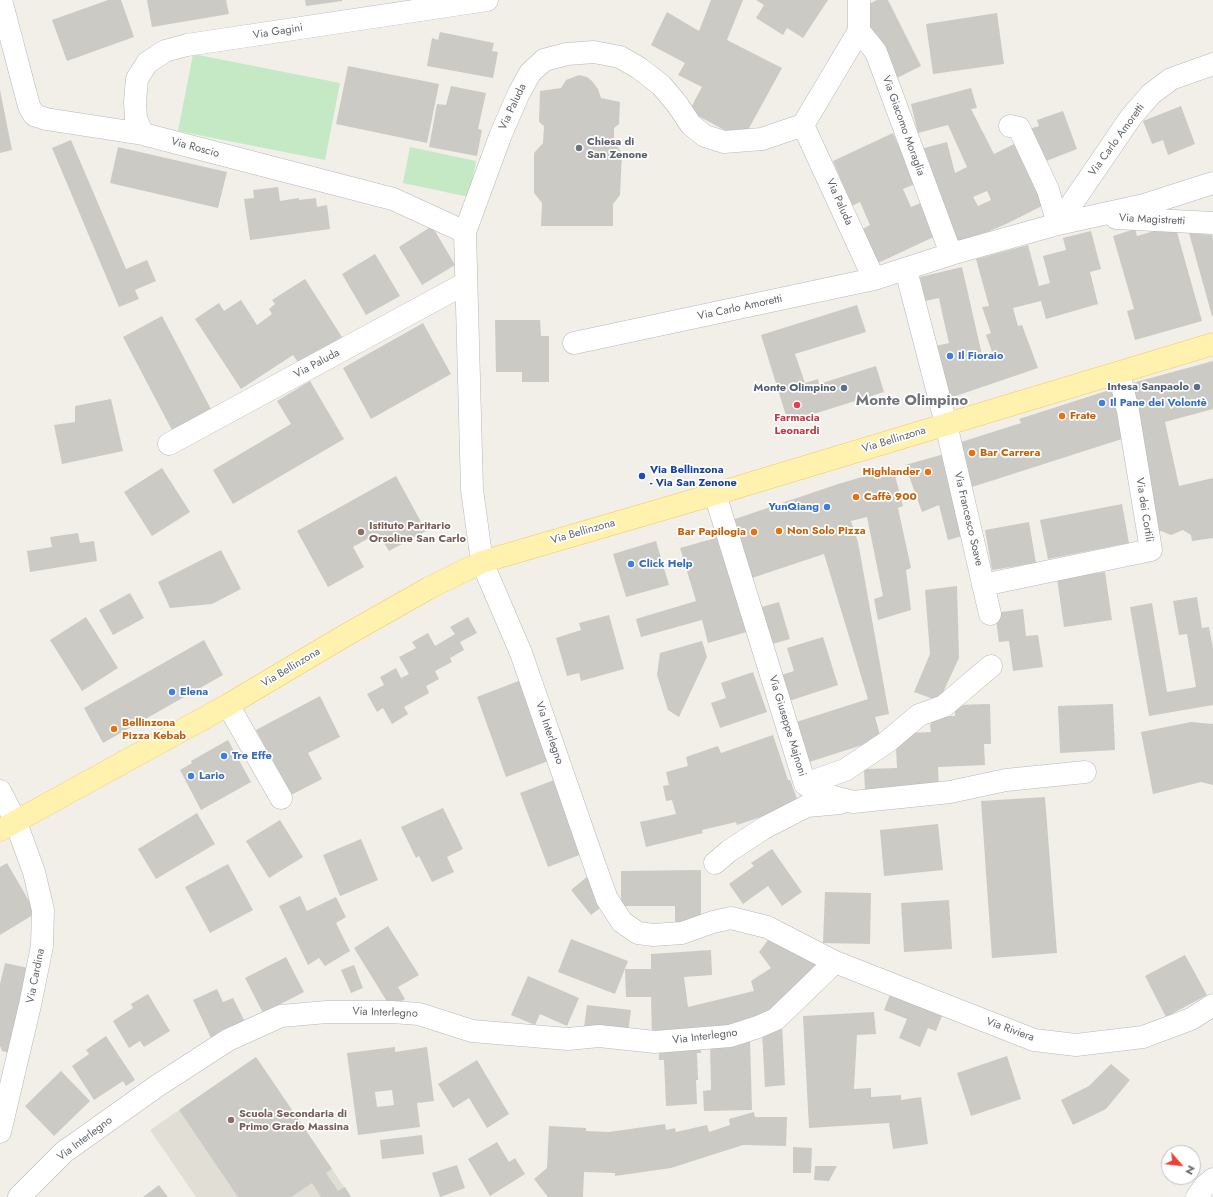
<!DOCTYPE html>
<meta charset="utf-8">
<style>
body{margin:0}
#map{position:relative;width:1213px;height:1197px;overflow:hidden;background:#f1efe8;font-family:Jost,sans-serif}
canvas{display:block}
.north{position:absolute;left:1161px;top:1145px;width:40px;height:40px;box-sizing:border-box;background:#fff;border:1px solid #bfc1c3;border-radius:50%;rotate:118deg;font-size:11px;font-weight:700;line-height:16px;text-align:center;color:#5f6368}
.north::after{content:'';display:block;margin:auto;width:14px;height:18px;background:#ea4335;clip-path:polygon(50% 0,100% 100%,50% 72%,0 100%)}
</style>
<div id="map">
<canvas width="1213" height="1197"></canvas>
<div class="north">N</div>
</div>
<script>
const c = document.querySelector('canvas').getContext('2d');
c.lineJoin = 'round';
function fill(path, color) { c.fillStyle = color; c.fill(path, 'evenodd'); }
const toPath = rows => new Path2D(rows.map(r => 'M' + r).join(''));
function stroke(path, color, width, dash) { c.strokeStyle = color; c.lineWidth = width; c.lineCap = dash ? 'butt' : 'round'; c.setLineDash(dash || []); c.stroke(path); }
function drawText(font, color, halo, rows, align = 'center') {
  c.font = font + ' Jost,sans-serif'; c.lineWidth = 3.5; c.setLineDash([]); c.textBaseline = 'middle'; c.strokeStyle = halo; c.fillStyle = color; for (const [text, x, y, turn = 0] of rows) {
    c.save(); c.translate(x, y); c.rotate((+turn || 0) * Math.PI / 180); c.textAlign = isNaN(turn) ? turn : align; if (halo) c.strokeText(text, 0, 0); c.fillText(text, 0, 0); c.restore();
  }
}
const education = toPath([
 [256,1057,351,1197,196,1197,150,1130]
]);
const green = toPath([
 [193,54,340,83,325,160,178,131],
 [410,147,476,161,469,197,403,183]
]);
const building = toPath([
 [108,0,121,0,134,37,67,61,52,20],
 [147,0,226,0,229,14,152,27],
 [305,0,342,0,342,1,306,6],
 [711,0,743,0,727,40,782,68,748,130,728,132,689,111,702,87,678,75,685,63,651,45,667,12,699,31],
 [756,0,828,0,803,38,787,28,783,35,756,18,764,5],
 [877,0,888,0,921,66,895,79,859,9],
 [997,13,1004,64,933,74,926,24],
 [440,32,494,43,492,51,498,52,493,78,427,66,432,38,438,40],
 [348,66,439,84,427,143,336,124],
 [579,75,587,77,592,81,598,89,601,98,620,102,619,124,614,128,614,142,622,153,620,195,613,204,613,226,541,226,542,203,534,193,534,153,543,143,544,126,539,122,540,91,561,88,566,80],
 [451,86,486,93,478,129,482,130,477,156,429,147,437,104,446,105],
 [971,88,977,108,971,109,994,154,1020,141,1046,204,1004,225,959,244,921,149,947,142,955,173,967,167,948,125,918,133,911,104],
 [987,191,991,200,978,206,973,197],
 [0,90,12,150,0,153],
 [1181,106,1195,144,1168,155,1163,140,1152,144,1143,121],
 [1063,111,1077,149,1041,163,1023,131,1039,126,1037,120],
 [893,133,915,184,903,189,911,207,923,202,938,235,878,263,863,229,870,225,860,202,852,206,833,161],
 [71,140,126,269,147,260,156,281,135,290,139,299,119,307,52,148],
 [118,147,227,172,218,208,110,183],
 [278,187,280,201,299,198,299,200,316,198,317,207,327,205,330,229,250,240,244,199,254,198,253,190],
 [1175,225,1202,321,1135,340,1127,311,1134,309,1113,236,1135,229,1137,236],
 [432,226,455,265,422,285,399,247],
 [1091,231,1101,269,1090,272,1098,304,1046,319,1041,301,1013,308,1018,326,1022,325,1038,368,947,399,935,346,949,343,943,317,939,298,925,301,920,277,962,267,982,355,992,352,986,335,991,333,982,307,989,306,976,259,1028,245,1039,286,1050,283,1043,256,1066,250,1063,238],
 [1189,233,1212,235,1213,240,1213,316,1212,316],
 [375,254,400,296,366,315,342,274],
 [305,279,342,337,300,365,293,355,241,389,195,319,219,303,224,311,241,300,257,325,272,314,269,309,275,304,272,300],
 [857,305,866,332,795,354,805,383,818,379,819,384,876,366,884,392,788,422,761,335],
 [162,316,213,413,174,434,123,337],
 [495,320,540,320,541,336,549,336,549,382,522,382,522,372,496,372],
 [423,323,451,374,371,419,343,368],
 [1213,361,1213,409,1165,422,1179,486,1213,478,1213,538,1192,541,1191,535,1183,530,1171,535,1161,531,1155,533,1125,438,969,488,955,444,1021,423,1019,419,1125,385],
 [310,381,344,439,233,504,213,470,291,424,277,401],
 [111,399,123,451,62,464,54,425,75,422,75,406],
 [948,453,966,535,948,540,939,505,922,512,905,465],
 [162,468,190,512,152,536,124,492],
 [893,468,903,506,898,508,911,568,906,570,911,610,878,620,874,599,883,596,867,517,851,521,858,542,889,714,875,717,881,739,803,764,790,724,868,699,824,554,752,578,732,520,838,484],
 [396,476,426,531,389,551,378,533,353,547,364,567,328,587,297,531],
 [1122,504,1129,543,1048,559,1040,520],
 [1029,522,1036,563,992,570,985,530],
 [78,533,80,543,94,541,97,561,30,572,27,551,52,547,50,537],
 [719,537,747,632,708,643,702,620,641,637,636,619,696,601,680,548],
 [656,541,669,585,626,597,613,554],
 [221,550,241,589,212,604,170,608,158,582],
 [1105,572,1112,620,1064,627,1057,579],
 [957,586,959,658,939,701,914,692,930,654,925,590],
 [130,593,144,618,113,635,99,610],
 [1197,597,1202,628,1209,627,1213,648,1213,705,1149,716,1130,607,1152,603,1167,692,1196,687,1187,634,1179,635,1173,601],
 [779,602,790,639,769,645,758,608],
 [1023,609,1026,636,1038,635,1043,667,1013,671,1009,641,999,642,995,613],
 [609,615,624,669,581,681,579,673,567,676,556,638,581,630,579,623],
 [86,617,118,668,82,691,50,640],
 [468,617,477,633,460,642,464,650,450,658,452,662,435,671,439,679,426,686,429,693,404,707,408,714,392,724,383,708,377,712,367,694,384,685,380,677,396,668,401,678,409,674,399,657,416,648,412,642,428,633,435,646,455,634,450,627],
 [823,637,838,685,786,702,778,676,794,671,787,648],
 [204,640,223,675,103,743,84,708],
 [702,641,707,657,679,717,668,710,657,675,660,653],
 [753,672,767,712,720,728,711,703,726,698,721,683],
 [521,680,551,760,506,777,477,697],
 [320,696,340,737,308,753,322,779,291,795,256,730],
 [990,704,991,744,984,744,985,765,938,767,939,788,865,790,864,769,897,768,896,747,907,733,931,732,930,725,932,722,940,716,955,716,955,705],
 [1113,704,1115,750,1060,753,1058,706],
 [1191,722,1213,724,1213,785,1201,782,1153,794,1141,732],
 [773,735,788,780,790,780,799,804,737,825,736,822,702,830,703,833,646,847,640,822,676,814,672,800,666,801,663,786,669,785,666,772,688,766,686,757,718,746,721,753],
 [228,740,251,782,201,810,180,770,192,763,191,761],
 [554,780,582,854,548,867,520,793],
 [1045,797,1057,953,992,958,981,801],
 [443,808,463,849,447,857,454,872,432,882,419,856,416,858,401,827],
 [197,813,215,844,156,879,138,849],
 [280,820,303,857,269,878,246,841],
 [938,824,943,870,884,876,880,830],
 [361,839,378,880,340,896,323,855],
 [772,849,802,892,782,906,768,886,743,904,729,884,754,866,751,863],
 [7,863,36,913,0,935,0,867],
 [228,864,253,910,210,933,185,887],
 [701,870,701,924,675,924,675,906,621,906,621,871],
 [588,876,604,905,591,915,571,890],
 [825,892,871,893,870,944,823,943],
 [300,896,307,911,336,897,346,917,336,923,350,951,325,966,319,958,308,965,279,906],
 [949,900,952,949,904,952,901,903],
 [388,926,419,975,398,987,405,999,391,1008,354,948],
 [771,936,816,960,816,974,764,1020,652,1037,651,997,626,997,625,969,651,969,651,954,711,950,712,975,684,977,688,1007,754,991,751,981,771,968,759,952],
 [571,939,628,961,615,994,558,972],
 [1185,955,1207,995,1166,1017,1145,976],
 [286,957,304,992,263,1013,245,978],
 [5,963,33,969,14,1054,2,1051,0,1046,0,984],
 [354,965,363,988,351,993,341,970],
 [528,976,579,998,567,1026,540,1014,535,1025,511,1015],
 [893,987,945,1008,936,1031,928,1028,920,1047,899,1038,907,1019,884,1010],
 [217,989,223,1002,233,998,246,1024,212,1040,193,1000],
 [148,994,170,1031,144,1047,140,1041,129,1048,113,1021,133,1008,131,1004],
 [587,1005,631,1010,628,1033,584,1028],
 [874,1012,876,1034,857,1035,854,1089,871,1088,871,1097,901,1095,901,1100,921,1097,928,1144,893,1149,889,1123,809,1128,803,1016],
 [782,1024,785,1085,765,1087,762,1032],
 [106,1036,135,1080,126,1086,123,1081,94,1100,72,1066,89,1054,86,1050],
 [750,1039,752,1110,704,1111,703,1091,711,1090,710,1040],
 [700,1045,701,1053,697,1053,698,1080,696,1080,697,1104,666,1106,664,1060,659,1060,659,1047],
 [395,1047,395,1052,427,1047,434,1101,417,1103,420,1127,358,1135,347,1053],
 [392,1090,394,1105,377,1107,375,1092],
 [1007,1056,1021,1099,971,1116,957,1073],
 [256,1057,332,1169,326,1173,338,1191,345,1187,351,1197,321,1197,312,1183,291,1197,238,1197,179,1110],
 [477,1060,509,1114,487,1128,469,1098,453,1108,438,1084],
 [1111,1064,1130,1080,1106,1109,1073,1125,1061,1100,1089,1086],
 [61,1071,90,1101,54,1136,25,1106],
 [754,1112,755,1117,787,1117,786,1146,743,1145,671,1168,615,1176,615,1173,584,1172,583,1197,548,1197,534,1179,547,1168,549,1126,586,1128,586,1131,609,1132,665,1124,666,1130,675,1128,676,1132,707,1125,709,1132,730,1125,729,1119],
 [422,1135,424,1154,382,1159,380,1140],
 [497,1142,509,1162,515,1158,525,1174,490,1196,468,1159],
 [793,1147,812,1148,811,1173,793,1173],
 [457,1165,465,1188,440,1197,432,1173],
 [815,1166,837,1166,829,1181,814,1180],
 [159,1185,168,1197,143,1197]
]);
const minor = toPath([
 [1,0,29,106,34,115,46,119,143,134,393,199,465,232],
 [859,0,859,31,876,52,951,254],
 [859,31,803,125,762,139,724,142,705,136,691,125,677,104,661,85,639,68,620,57,594,52,567,54,544,60,530,73,519,93,501,134,465,232,472,490,482,562,521,653,595,866,607,899,622,922,638,933,653,935,682,933,713,922,731,918,767,927,835,962,1034,1040,1076,1045,1143,1037,1191,1019,1213,1005],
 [803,125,874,279],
 [1010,126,1019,128,1048,190,1058,224,1144,205,1213,183],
 [143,134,136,119,135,102,137,79,147,63,165,51,187,45,487,0],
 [1116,218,1213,223],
 [906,270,946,424,990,614],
 [574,343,874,279,951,254,1058,224,1131,117,1151,94,1171,79,1213,64],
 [169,444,466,283],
 [715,494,805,784,818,793,853,802,950,792,1006,780,1085,772],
 [983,585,1151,550,1128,411,1119,373],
 [228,705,281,798],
 [805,784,845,770,887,742,919,715,944,706,991,666],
 [0,791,15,820,34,872,43,910,42,946,30,1005,0,1132],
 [715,863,729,851,764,828,807,806,840,803],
 [19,1197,64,1152,157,1086,228,1040,281,1016,327,1012,392,1012,419,1014,472,1031,568,1039,599,1036,655,1042,730,1036,758,1027,776,1019,835,962],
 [1197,1197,1205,1186,1213,1179]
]);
const major = toPath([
 [0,830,228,705,346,635,429,588,482,562,715,494,1213,344]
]);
const markers = [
 [579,148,4,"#6b7280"],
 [950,356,4,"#3f7fe0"],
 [1197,387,4,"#5c6f8a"],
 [844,388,4,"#5c6f8a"],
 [1102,403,4,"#3f7fe0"],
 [797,405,4,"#e0444e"],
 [1062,416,4,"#e8710a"],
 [972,453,4,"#e8710a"],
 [928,472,4,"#e8710a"],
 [642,476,4,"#1a4fb4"],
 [856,497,4,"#e8710a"],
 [827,507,4,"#3f7fe0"],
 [779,531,4,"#e8710a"],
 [361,532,4,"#8d6e63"],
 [754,532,4,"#e8710a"],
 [631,564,4,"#3f7fe0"],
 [172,692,4,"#3f7fe0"],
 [114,729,4,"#e8710a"],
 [224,756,4,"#3f7fe0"],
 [191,776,4,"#3f7fe0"],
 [231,1120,4,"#8d6e63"]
];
const streetNames = [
 ["Via Gagini",278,32,-9],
 ["Via Paluda",513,107,-65],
 ["Via Giacomo Moraglia",903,126,70],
 ["Via Carlo Amoretti",1117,140,-54],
 ["Via Roscio",195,148,15],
 ["Via Paluda",839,202,66],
 ["Via Magistretti",1152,220,3],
 ["Via Carlo Amoretti",740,308,-12],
 ["Via Paluda",317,364,-28],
 ["Via Bellinzona",894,440,-17],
 ["Via dei Cortili",1144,510,81],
 ["Via Francesco Soave",968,519,77],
 ["Via Bellinzona",583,532,-16],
 ["Via Bellinzona",291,668,-31],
 ["Via Giuseppe Majnoni",787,726,73],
 ["Via Interlegno",549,733,71],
 ["Via Cardina",36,976,-79],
 ["Via Interlegno",385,1013,2],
 ["Via Riviera",1010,1030,20],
 ["Via Interlegno",705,1037,-7],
 ["Via Interlegno",85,1139,-37]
];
const worshipNames = [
 ["Chiesa di",587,142],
 ["San Zenone",587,155]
];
const shopNames = [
 ["Il Fioraio",958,356],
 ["Il Pane dei Volontè",1110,403],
 ["YunQiang",819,507,"right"],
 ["Click Help",639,564],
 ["Elena",180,692],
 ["Tre Effe",232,756],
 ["Lario",199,776]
];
const serviceNames = [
 ["Intesa Sanpaolo",1189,387],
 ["Monte Olimpino",836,388]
];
const foodNames = [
 ["Frate",1070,416],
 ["Bar Carrera",980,453],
 ["Highlander",920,472,"right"],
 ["Caffè 900",864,497],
 ["Non Solo Pizza",787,531],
 ["Bar Papilogia",746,532,"right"],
 ["Bellinzona",122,723],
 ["Pizza Kebab",122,736]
];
const healthNames = [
 ["Farmacia",797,418],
 ["Leonardi",797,431]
];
const transitNames = [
 ["Via Bellinzona",650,470],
 ["- Via San Zenone",650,483]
];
const educationNames = [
 ["Istituto Paritario",369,526],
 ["Orsoline San Carlo",369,539],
 ["Scuola Secondaria di",239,1114],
 ["Primo Grado Massina",239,1127]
];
const districtNames = [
 ["Monte Olimpino",912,401]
];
fill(education, '#e1ded6');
fill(green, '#c5e8c5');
fill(building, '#cccac5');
stroke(minor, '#b5b8bc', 23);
stroke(major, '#f2c960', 23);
stroke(minor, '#fff', 22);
stroke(major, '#fff2af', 22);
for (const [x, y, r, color] of markers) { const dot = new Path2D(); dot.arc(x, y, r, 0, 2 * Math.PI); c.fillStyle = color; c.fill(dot); stroke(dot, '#fff', 1.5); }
drawText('11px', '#5f6368', '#fff', streetNames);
drawText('bold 11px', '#5b616d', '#fff', worshipNames, 'left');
drawText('bold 11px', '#366cbe', '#fff', shopNames, 'left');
drawText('bold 11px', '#4e5e75', '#fff', serviceNames, 'right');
drawText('bold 11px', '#c56008', '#fff', foodNames, 'left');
drawText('bold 11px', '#be3a42', '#fff', healthNames);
drawText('bold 11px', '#164399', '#fff', transitNames, 'left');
drawText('bold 11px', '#785e54', '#fff', educationNames, 'left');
drawText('bold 15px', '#70757a', '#fff', districtNames);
</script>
